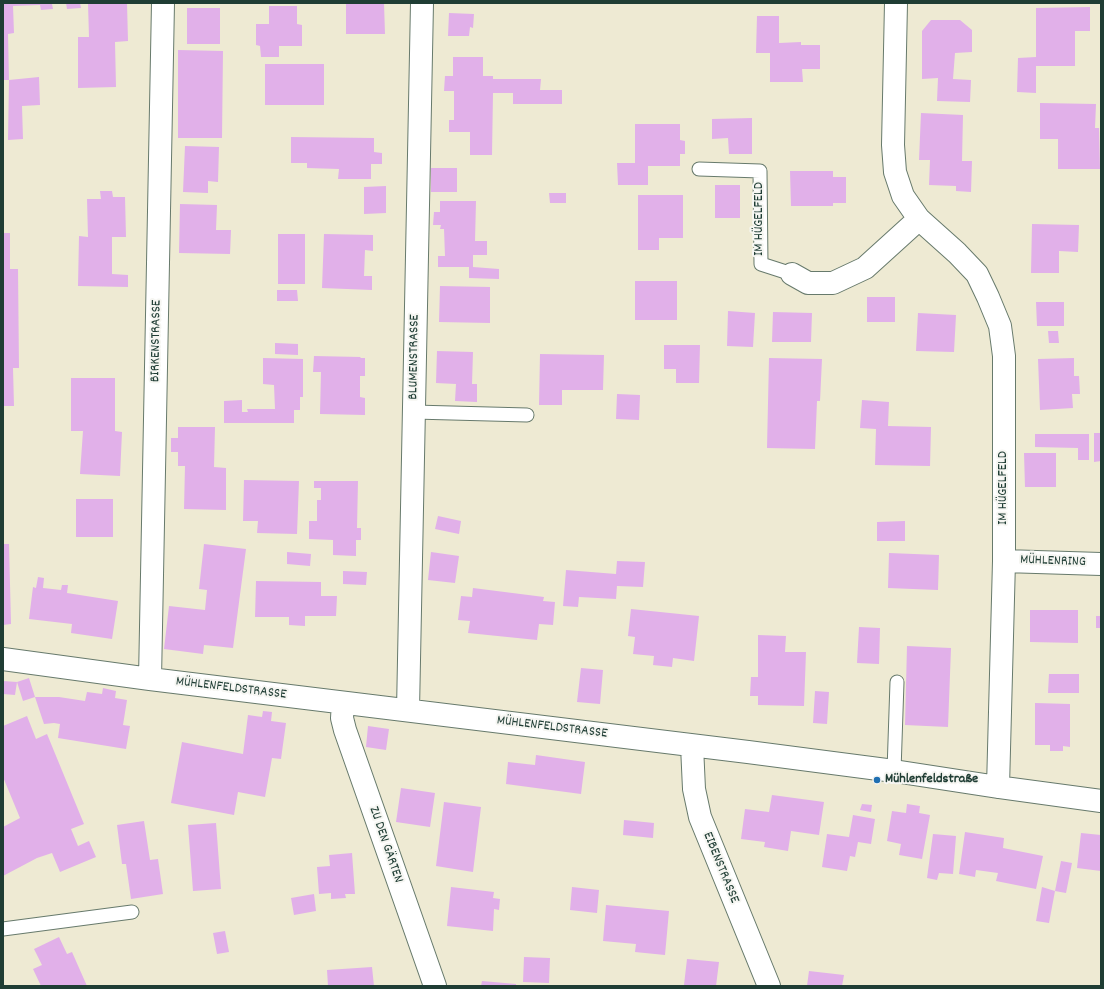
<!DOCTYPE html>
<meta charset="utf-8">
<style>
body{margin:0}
#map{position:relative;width:1104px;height:989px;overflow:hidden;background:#eeead3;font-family:Dekko,sans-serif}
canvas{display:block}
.frame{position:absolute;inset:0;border:4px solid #1f3d34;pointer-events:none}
</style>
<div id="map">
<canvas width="1104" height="989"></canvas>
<div class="frame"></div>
</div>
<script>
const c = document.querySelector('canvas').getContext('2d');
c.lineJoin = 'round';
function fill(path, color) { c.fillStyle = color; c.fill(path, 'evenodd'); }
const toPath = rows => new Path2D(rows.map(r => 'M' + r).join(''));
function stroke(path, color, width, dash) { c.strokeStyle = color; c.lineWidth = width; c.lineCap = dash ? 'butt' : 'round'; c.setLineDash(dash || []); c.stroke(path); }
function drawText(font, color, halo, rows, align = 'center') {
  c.font = font + ' Dekko,sans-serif'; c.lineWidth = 4; c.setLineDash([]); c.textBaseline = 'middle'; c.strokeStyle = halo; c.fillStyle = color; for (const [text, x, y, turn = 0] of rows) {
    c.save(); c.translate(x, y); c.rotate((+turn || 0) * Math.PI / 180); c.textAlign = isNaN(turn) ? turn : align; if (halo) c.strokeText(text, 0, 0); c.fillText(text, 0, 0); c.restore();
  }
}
const building = toPath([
 [3,3,56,3,56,4,52,4,53,9,41,10,40,5,13,6,14,33,8,34,9,80,39,77,40,105,22,106,23,139,8,140,9,80,3,80],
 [66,3,80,3,81,8,67,9],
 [88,3,127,3,128,41,115,42,116,87,78,88,78,37,89,37],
 [346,3,384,3,385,34,346,34],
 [269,6,297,6,297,24,302,25,302,46,279,46,279,57,261,57,260,46,256,45,256,24,269,24],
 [1090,7,1090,31,1075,31,1075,66,1036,66,1036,93,1017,92,1018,58,1036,57,1036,8],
 [187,8,220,8,220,44,187,44],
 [449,13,474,14,473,28,470,27,469,36,448,36],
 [757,16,779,16,779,43,801,42,801,45,820,45,820,69,802,69,803,82,770,82,770,53,756,53],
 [931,20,960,20,972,30,972,52,955,53,953,79,971,80,970,102,937,101,938,78,922,79,922,31],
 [178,50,223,51,222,138,178,138],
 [453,57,483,57,483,76,493,76,493,79,541,79,540,90,562,90,562,104,513,104,513,93,493,93,492,155,470,155,470,132,449,132,449,120,454,120,454,91,444,91,445,76,453,76],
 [265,64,324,64,324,105,265,105],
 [1040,103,1096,104,1095,128,1099,128,1100,169,1058,169,1058,139,1040,139],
 [921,113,963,115,962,161,972,161,971,192,956,191,956,186,929,185,930,160,919,160],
 [752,118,752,154,729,154,728,138,712,139,712,119],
 [635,124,680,124,680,140,685,141,685,154,680,154,680,166,648,166,648,185,618,185,617,163,635,163],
 [291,137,374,138,374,152,382,153,382,164,371,164,371,179,338,179,339,169,307,168,307,163,291,163],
 [185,146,219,147,218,182,208,181,208,193,183,192],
 [431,168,457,168,457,192,431,192],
 [790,171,833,171,833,177,846,177,846,203,833,203,833,206,791,206],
 [715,185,740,185,740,218,715,218],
 [386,186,386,213,364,214,364,187],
 [100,191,112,191,113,197,125,197,126,237,112,237,112,274,128,275,128,287,78,286,79,236,88,237,87,199,101,199],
 [549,193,566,193,566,203,550,203],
 [638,195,683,195,683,238,659,238,659,250,638,250],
 [440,201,476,201,475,241,487,241,487,255,473,255,473,267,499,269,499,279,469,278,469,267,438,267,438,256,445,256,444,229,440,229,441,225,433,225,434,212,440,212],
 [180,204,217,205,216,230,231,230,230,254,179,253],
 [1032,224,1079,225,1078,252,1059,251,1059,273,1031,273],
 [3,233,10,233,10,269,18,269,19,368,13,368,14,406,3,406],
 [278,234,305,234,305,284,278,284],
 [324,234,373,235,373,251,365,250,364,276,372,276,372,290,322,288],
 [635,281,677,281,677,320,635,320],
 [440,286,490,287,490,323,439,322],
 [277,290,297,290,298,301,277,301],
 [867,297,895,297,895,322,867,322],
 [1036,302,1064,302,1064,326,1037,326],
 [728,311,755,313,753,347,727,346],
 [773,312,812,313,811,342,772,342],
 [918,313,956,315,954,352,916,351],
 [1048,331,1058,331,1059,343,1049,343],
 [275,343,298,344,298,355,275,354],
 [664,345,700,345,699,383,676,383,676,369,664,369],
 [437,351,473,352,472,384,477,384,477,402,455,401,456,384,436,383],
 [540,354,604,355,603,390,562,390,562,405,539,405],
 [314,356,361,357,360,358,365,358,365,376,360,376,360,397,365,398,365,415,320,414,321,372,313,372],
 [263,358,303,359,303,397,300,397,300,410,294,410,294,423,224,423,224,401,242,400,242,412,248,412,247,409,275,409,274,385,263,384],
 [769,358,822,359,820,401,817,401,815,449,767,448],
 [1074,358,1074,376,1079,376,1080,394,1072,394,1073,408,1040,410,1038,359],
 [71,378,115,378,115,431,122,432,120,476,80,474,83,431,71,431],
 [617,394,640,395,639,420,616,419],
 [862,400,889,402,888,426,931,427,930,466,875,465,876,429,860,428],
 [178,427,215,427,214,467,226,468,226,510,184,509,185,466,178,466,178,452,171,452,171,438,178,438],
 [1094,433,1101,433,1101,461,1094,462],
 [1035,434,1089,434,1089,460,1078,460,1078,448,1035,447],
 [1024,453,1056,453,1056,487,1025,487],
 [244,480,299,481,297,534,257,533,258,521,243,521],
 [314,481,358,481,357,528,361,528,361,540,356,540,356,556,333,555,333,540,309,539,309,521,317,521,317,500,321,500,321,488,314,488],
 [76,499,113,499,113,537,76,537],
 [438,516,461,521,459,534,435,529],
 [905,521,905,541,877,541,877,522],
 [3,544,9,544,11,624,3,625],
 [204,544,246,549,233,648,204,645,203,654,164,649,169,606,205,610,207,590,199,589],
 [287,552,311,554,310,566,287,564],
 [431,552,459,556,455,583,428,580],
 [889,553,939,555,938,590,888,588],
 [617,561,645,562,643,587,617,586,616,599,579,597,578,607,563,606,566,570,616,574],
 [343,571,367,572,366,585,343,584],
 [38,577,44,578,43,588,61,590,62,585,68,585,67,593,118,601,112,639,71,633,72,624,29,619,33,587,36,588],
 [256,581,321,582,321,596,337,596,336,616,305,616,305,626,289,625,289,617,255,617],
 [473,588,544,597,543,601,555,602,553,625,539,624,537,640,468,633,470,621,458,620,461,596,472,597],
 [631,609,699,616,694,661,673,658,672,667,653,665,654,656,633,654,635,637,628,636],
 [1030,610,1078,610,1078,643,1030,642],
 [1096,616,1101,616,1101,628,1096,628],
 [859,627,880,628,879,664,857,663],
 [758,635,786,636,785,652,806,652,804,706,758,705,758,696,750,696,751,677,758,677],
 [907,646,951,648,948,727,905,725],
 [581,668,603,670,600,704,577,702],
 [1049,674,1079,674,1079,693,1048,693],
 [29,678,35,697,23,701,17,682],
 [3,681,17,682,15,695,3,694],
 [103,688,116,691,115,698,127,700,123,725,130,726,126,749,58,738,60,724,54,723,44,724,35,697,59,697,85,701,87,692,102,694],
 [815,691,829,692,827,724,813,723],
 [1035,703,1070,704,1070,747,1063,746,1063,751,1050,751,1050,745,1035,745],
 [263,711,272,712,271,721,286,723,281,759,272,758,265,797,238,792,234,815,171,803,182,742,243,754,248,715,262,717],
 [27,716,36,739,47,734,84,824,71,829,78,846,89,841,96,857,60,872,52,853,37,858,3,876,3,827,20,818,3,777,3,726],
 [368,726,389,729,386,750,366,747],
 [536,755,585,762,581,794,506,784,508,762,535,765],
 [401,788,435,793,430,827,396,822],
 [772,795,824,802,819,835,791,831,788,851,764,847,765,842,741,839,745,809,769,812],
 [444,802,481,807,473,872,436,866],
 [862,804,872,805,871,812,860,810],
 [907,804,920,806,919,813,930,815,922,859,899,855,901,844,887,841,892,811,906,813],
 [853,815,875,819,871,844,858,842,855,857,850,856,847,871,822,867,827,834,849,837],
 [624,820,654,823,653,838,623,835],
 [144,821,150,860,158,859,163,894,131,899,126,864,122,864,117,825],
 [216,823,221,889,193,891,188,825],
 [965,832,1004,838,1003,848,1043,856,1036,889,996,881,998,873,976,870,975,877,959,874],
 [1081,833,1101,835,1101,871,1077,868],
 [933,834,956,836,953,874,939,873,937,880,927,878],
 [352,853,355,894,345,894,346,898,331,899,331,893,319,894,317,867,330,866,329,855],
 [1061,861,1072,863,1066,893,1055,891,1049,923,1036,921,1042,887,1055,891],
 [451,887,494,892,493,898,500,899,499,910,494,909,493,931,447,926],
 [572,887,599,890,597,913,570,910],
 [314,894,316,911,294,915,291,898],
 [606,905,669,911,665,955,635,952,636,944,603,941],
 [225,931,229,952,217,954,213,933],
 [59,937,67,954,72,952,87,986,41,986,33,969,42,965,34,949],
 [524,957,550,958,549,983,523,982],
 [687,959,719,962,716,986,684,985],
 [372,967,374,986,328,986,327,970],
 [809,971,844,975,842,986,807,986],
 [482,981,516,984,516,986,481,986]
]);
const service = toPath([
 [699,169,760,171,761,264,792,274],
 [414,412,527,415],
 [894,771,897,682],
 [3,929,132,912]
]);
const minor = toPath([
 [896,3,893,145,895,172,903,196,919,219,957,253,977,274,988,297,1000,326,1004,356,1004,561,998,787],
 [792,274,808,283,833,283,865,268,919,219],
 [1004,561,1101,564],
 [3,659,150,679,748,752,894,771,998,787,1101,801],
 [150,679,163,3],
 [343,703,342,718,345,730,435,986],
 [408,710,422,3],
 [692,746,694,789,700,817,769,986]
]);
const markers = [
 [877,780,4,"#1f6fb2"]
];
const streetNames = [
 ["IM HÜGELFELD",760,219,-90],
 ["BIRKENSTRASSE",157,341,-89],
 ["BLUMENSTRASSE",415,357,-89],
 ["IM HÜGELFELD",1004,488,-90],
 ["MÜHLENRING",1053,562,2],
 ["MÜHLENFELDSTRASSE",231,689,7],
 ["MÜHLENFELDSTRASSE",552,728,7],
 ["ZU DEN GÄRTEN",385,845,71],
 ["EIBENSTRASSE",720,868,68]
];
const poiNames = [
 ["Mühlenfeldstraße",885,780]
];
fill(building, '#e1b0e9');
stroke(service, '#677a6c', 15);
stroke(minor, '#677a6c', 24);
stroke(service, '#fff', 13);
stroke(minor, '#fff', 22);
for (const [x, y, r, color] of markers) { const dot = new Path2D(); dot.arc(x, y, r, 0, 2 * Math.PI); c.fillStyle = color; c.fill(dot); stroke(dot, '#f6f6f2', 1.5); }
drawText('14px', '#1f3d34', '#f6f6f2', streetNames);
drawText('bold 14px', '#1f3d34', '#f6f6f2', poiNames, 'left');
</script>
